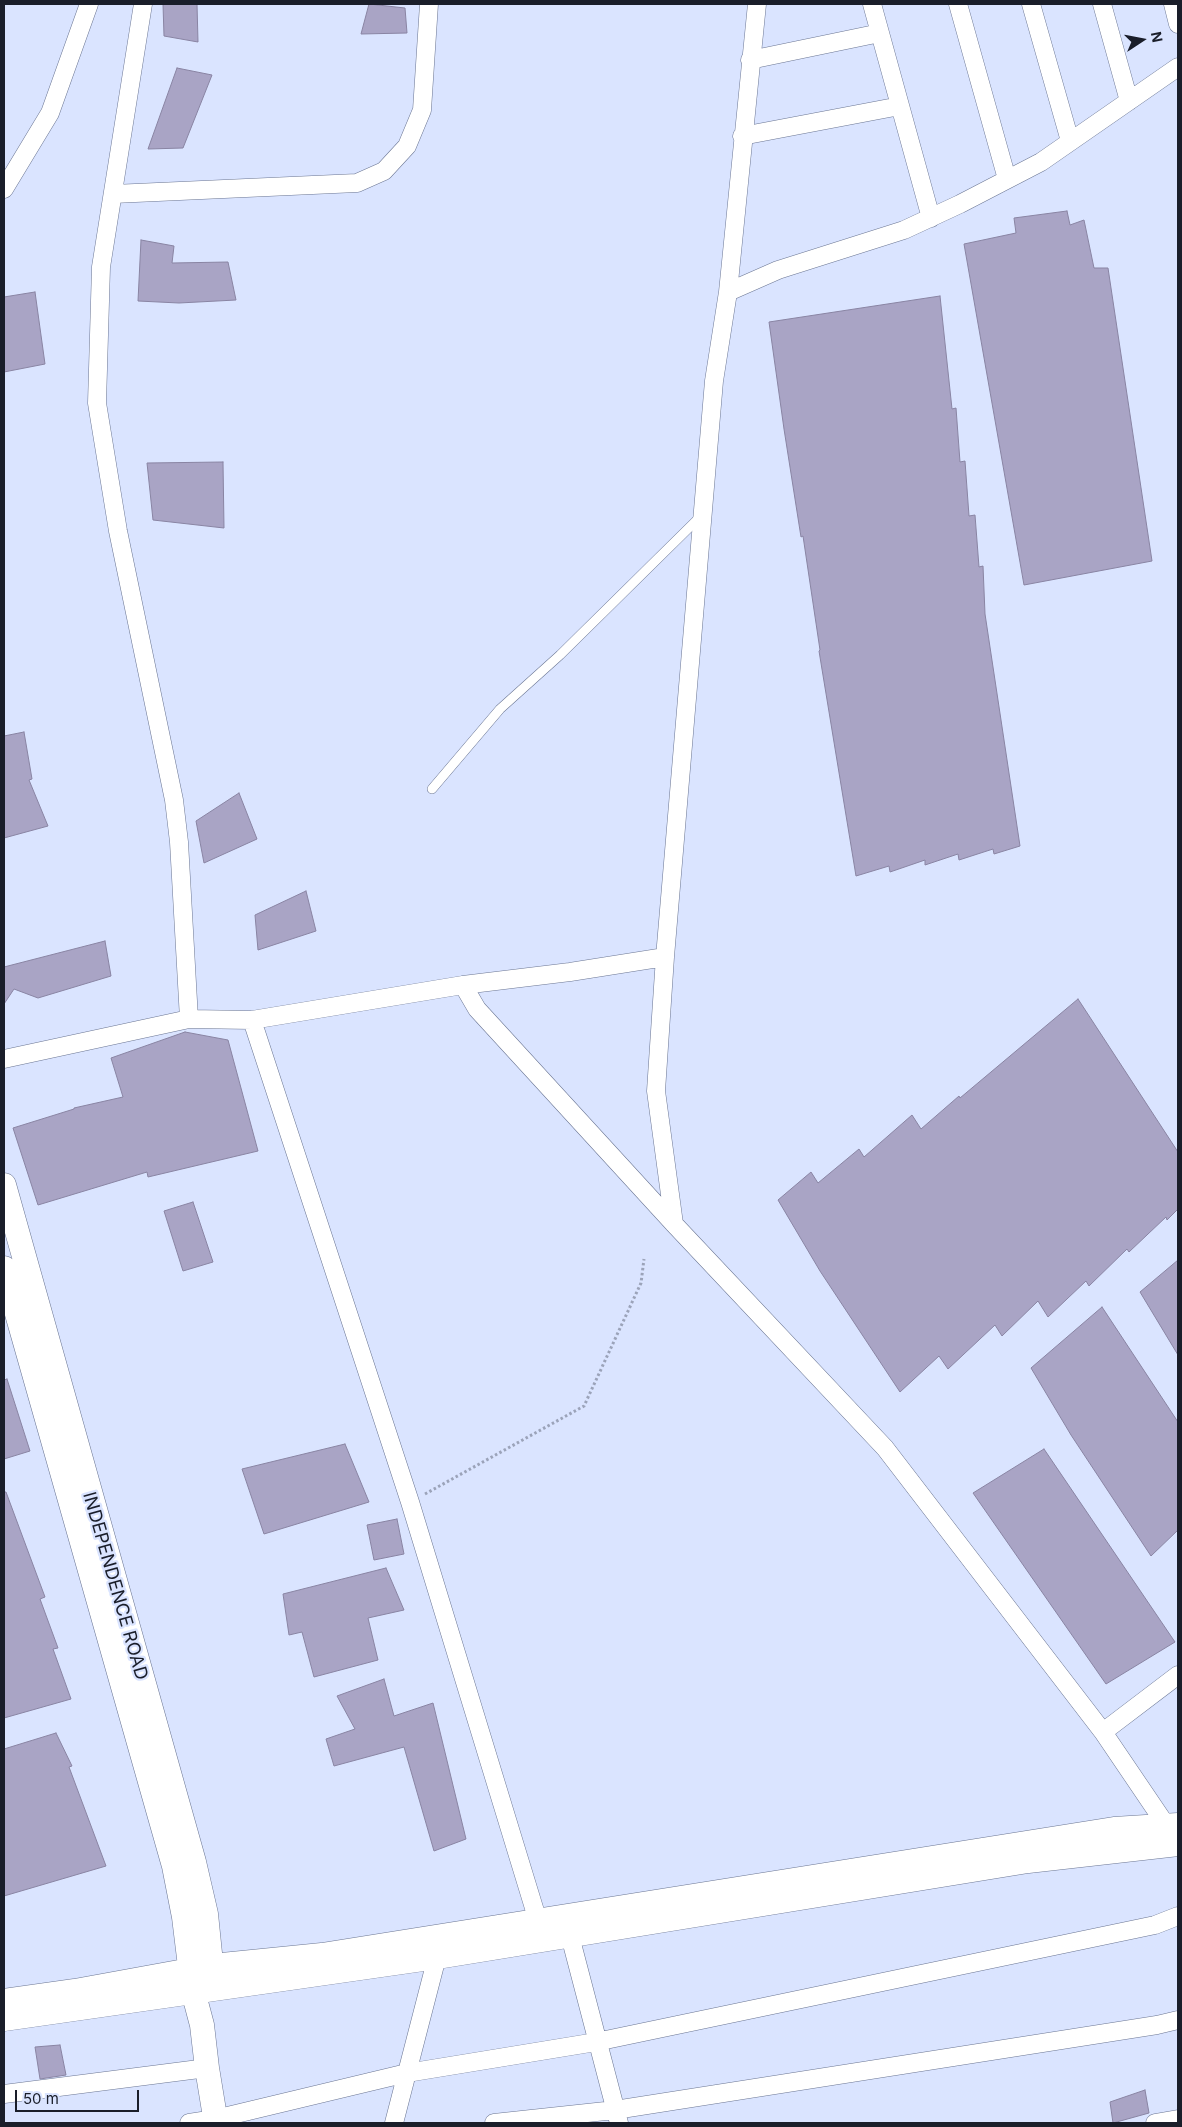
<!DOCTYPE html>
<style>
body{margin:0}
#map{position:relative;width:1182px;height:2127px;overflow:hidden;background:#dae4ff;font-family:Inter,sans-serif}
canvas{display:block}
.frame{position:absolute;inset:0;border:5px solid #1a1e2a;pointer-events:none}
.north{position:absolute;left:1117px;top:15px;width:50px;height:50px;-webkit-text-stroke:4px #dae4ff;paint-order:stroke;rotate:79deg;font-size:14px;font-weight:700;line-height:20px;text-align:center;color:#1a1e2a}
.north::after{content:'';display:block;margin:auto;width:18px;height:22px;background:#1a1e2a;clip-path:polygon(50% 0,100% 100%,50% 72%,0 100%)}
.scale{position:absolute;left:15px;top:2090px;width:124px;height:22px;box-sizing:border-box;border:2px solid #1a1e2a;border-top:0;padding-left:6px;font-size:15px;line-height:18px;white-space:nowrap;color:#1a1e2a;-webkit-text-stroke:4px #dae4ff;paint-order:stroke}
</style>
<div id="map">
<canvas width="1182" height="2127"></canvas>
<div class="frame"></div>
<div class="north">N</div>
<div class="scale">50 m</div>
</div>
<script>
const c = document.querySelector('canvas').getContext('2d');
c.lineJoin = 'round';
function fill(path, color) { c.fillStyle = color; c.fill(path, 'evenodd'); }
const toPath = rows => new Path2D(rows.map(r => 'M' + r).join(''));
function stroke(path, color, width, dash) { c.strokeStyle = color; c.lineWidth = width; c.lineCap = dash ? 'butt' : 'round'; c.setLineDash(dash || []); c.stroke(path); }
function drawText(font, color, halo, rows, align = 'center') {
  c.font = font + ' Inter,sans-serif'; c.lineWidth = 4.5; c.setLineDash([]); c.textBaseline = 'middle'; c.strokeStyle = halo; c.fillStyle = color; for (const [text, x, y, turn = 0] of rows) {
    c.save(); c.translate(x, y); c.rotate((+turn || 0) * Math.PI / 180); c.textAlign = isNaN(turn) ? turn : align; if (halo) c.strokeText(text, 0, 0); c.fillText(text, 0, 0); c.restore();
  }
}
const building = toPath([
 [163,4,197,4,198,42,164,36,163,4],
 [369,4,405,8,407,33,361,34,369,4],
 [177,68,212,75,183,148,148,149,177,68],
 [1067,211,1070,225,1084,220,1094,268,1108,268,1152,561,1024,585,964,244,1016,233,1014,218,1067,211],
 [141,240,174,246,172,263,228,262,236,300,179,303,138,301,141,240],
 [35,292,45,364,4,372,4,297,35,292],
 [940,296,952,409,956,408,960,462,965,461,969,516,975,515,979,567,983,566,985,614,1020,846,994,854,993,849,959,860,958,854,925,865,925,860,890,872,889,866,856,876,819,651,820,650,803,536,801,537,784,429,769,322,940,296],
 [223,462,224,528,153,520,147,463,223,462],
 [24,732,32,779,29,780,48,826,4,838,4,736,24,732],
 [239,793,257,839,204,863,196,821,239,793],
 [306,891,316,931,258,950,255,915,306,891],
 [105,941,111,976,38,998,14,989,4,1004,4,967,105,941],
 [1078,999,1178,1152,1178,1209,1167,1220,1166,1217,1129,1252,1127,1249,1089,1286,1086,1281,1048,1317,1038,1301,1002,1336,995,1325,948,1369,939,1356,900,1392,820,1271,778,1200,811,1172,818,1183,859,1149,864,1157,912,1115,921,1129,959,1096,960,1098,1078,999],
 [185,1032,228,1040,258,1151,148,1177,147,1172,38,1205,13,1128,74,1109,74,1108,123,1097,111,1058,185,1032],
 [193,1202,213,1262,183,1271,164,1211,193,1202],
 [1178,1260,1178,1355,1140,1292,1178,1260],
 [1102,1307,1178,1422,1178,1530,1151,1556,1071,1435,1031,1368,1102,1307],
 [7,1379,30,1451,4,1459,4,1380,7,1379],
 [345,1444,369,1502,264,1534,242,1469,345,1444],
 [1044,1449,1175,1642,1106,1684,973,1493,1044,1449],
 [4,1492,6,1492,45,1597,40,1599,58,1648,53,1649,71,1699,4,1718,4,1492],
 [397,1519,404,1554,374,1560,367,1525,397,1519],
 [386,1568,404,1610,368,1618,378,1660,314,1677,302,1632,289,1635,283,1594,386,1568],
 [384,1679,394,1716,433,1703,466,1839,434,1851,404,1747,334,1766,326,1739,355,1729,337,1696,384,1679],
 [56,1733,72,1766,69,1767,106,1866,4,1896,4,1749,56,1733],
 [60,2045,66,2075,40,2079,35,2047,60,2045],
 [1145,2090,1149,2113,1113,2123,1110,2102,1145,2090]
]);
const path = toPath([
 [425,1494,584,1406,641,1283,644,1259]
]);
const lane = toPath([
 [432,789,500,709,560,655,701,516]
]);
const street = toPath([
 [143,4,101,267,97,403,118,531,174,800,179,842,189,1019],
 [872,4,931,218],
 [958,4,1007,179],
 [1031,4,1070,141],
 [1102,4,1129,101],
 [1173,4,1178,24],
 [750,60,880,33],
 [742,136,900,106],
 [4,189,50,113,89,4],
 [113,194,357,183,384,171,407,146,422,110,429,4],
 [728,292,778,270,904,230,960,204,1041,162,1178,67],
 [463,985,570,972,665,957],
 [252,1020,410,1502,538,1921],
 [4,1059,189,1019,252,1020,463,985,477,1009,674,1224,885,1448,1103,1732,1166,1825,1174,1830],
 [674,1224,656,1091,665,957,714,381,728,292,757,4],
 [1103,1732,1178,1675],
 [570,1936,619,2123],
 [4,2094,207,2068],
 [189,2123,215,2119,407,2073,596,2042,1155,1925,1178,1916],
 [394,2123,437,1957],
 [494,2123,615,2110,1157,2025,1178,2020],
 [1155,2123,1178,2119]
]);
const secondary = toPath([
 [4,1185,194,1862,206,1914,213,1983],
 [4,1268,174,1866,184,1917,193,1991,202,2025,207,2068,216,2123],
 [4,2001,75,1991,212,1966,322,1955,1114,1829,1178,1825],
 [4,2019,437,1957,1028,1861,1178,1844]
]);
const streetNames = [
 ["INDEPENDENCE ROAD",115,1586,74]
];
fill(building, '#a9a4c5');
stroke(building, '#8984a3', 1);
stroke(lane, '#6b7693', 10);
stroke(street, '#6b7693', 19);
stroke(secondary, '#6b7693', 25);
stroke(path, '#9ba3b9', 3, [2.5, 2.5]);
stroke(lane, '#fff', 9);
stroke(street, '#fff', 18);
stroke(secondary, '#fff', 24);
drawText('18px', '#1a1e2a', '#dae4ff', streetNames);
</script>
